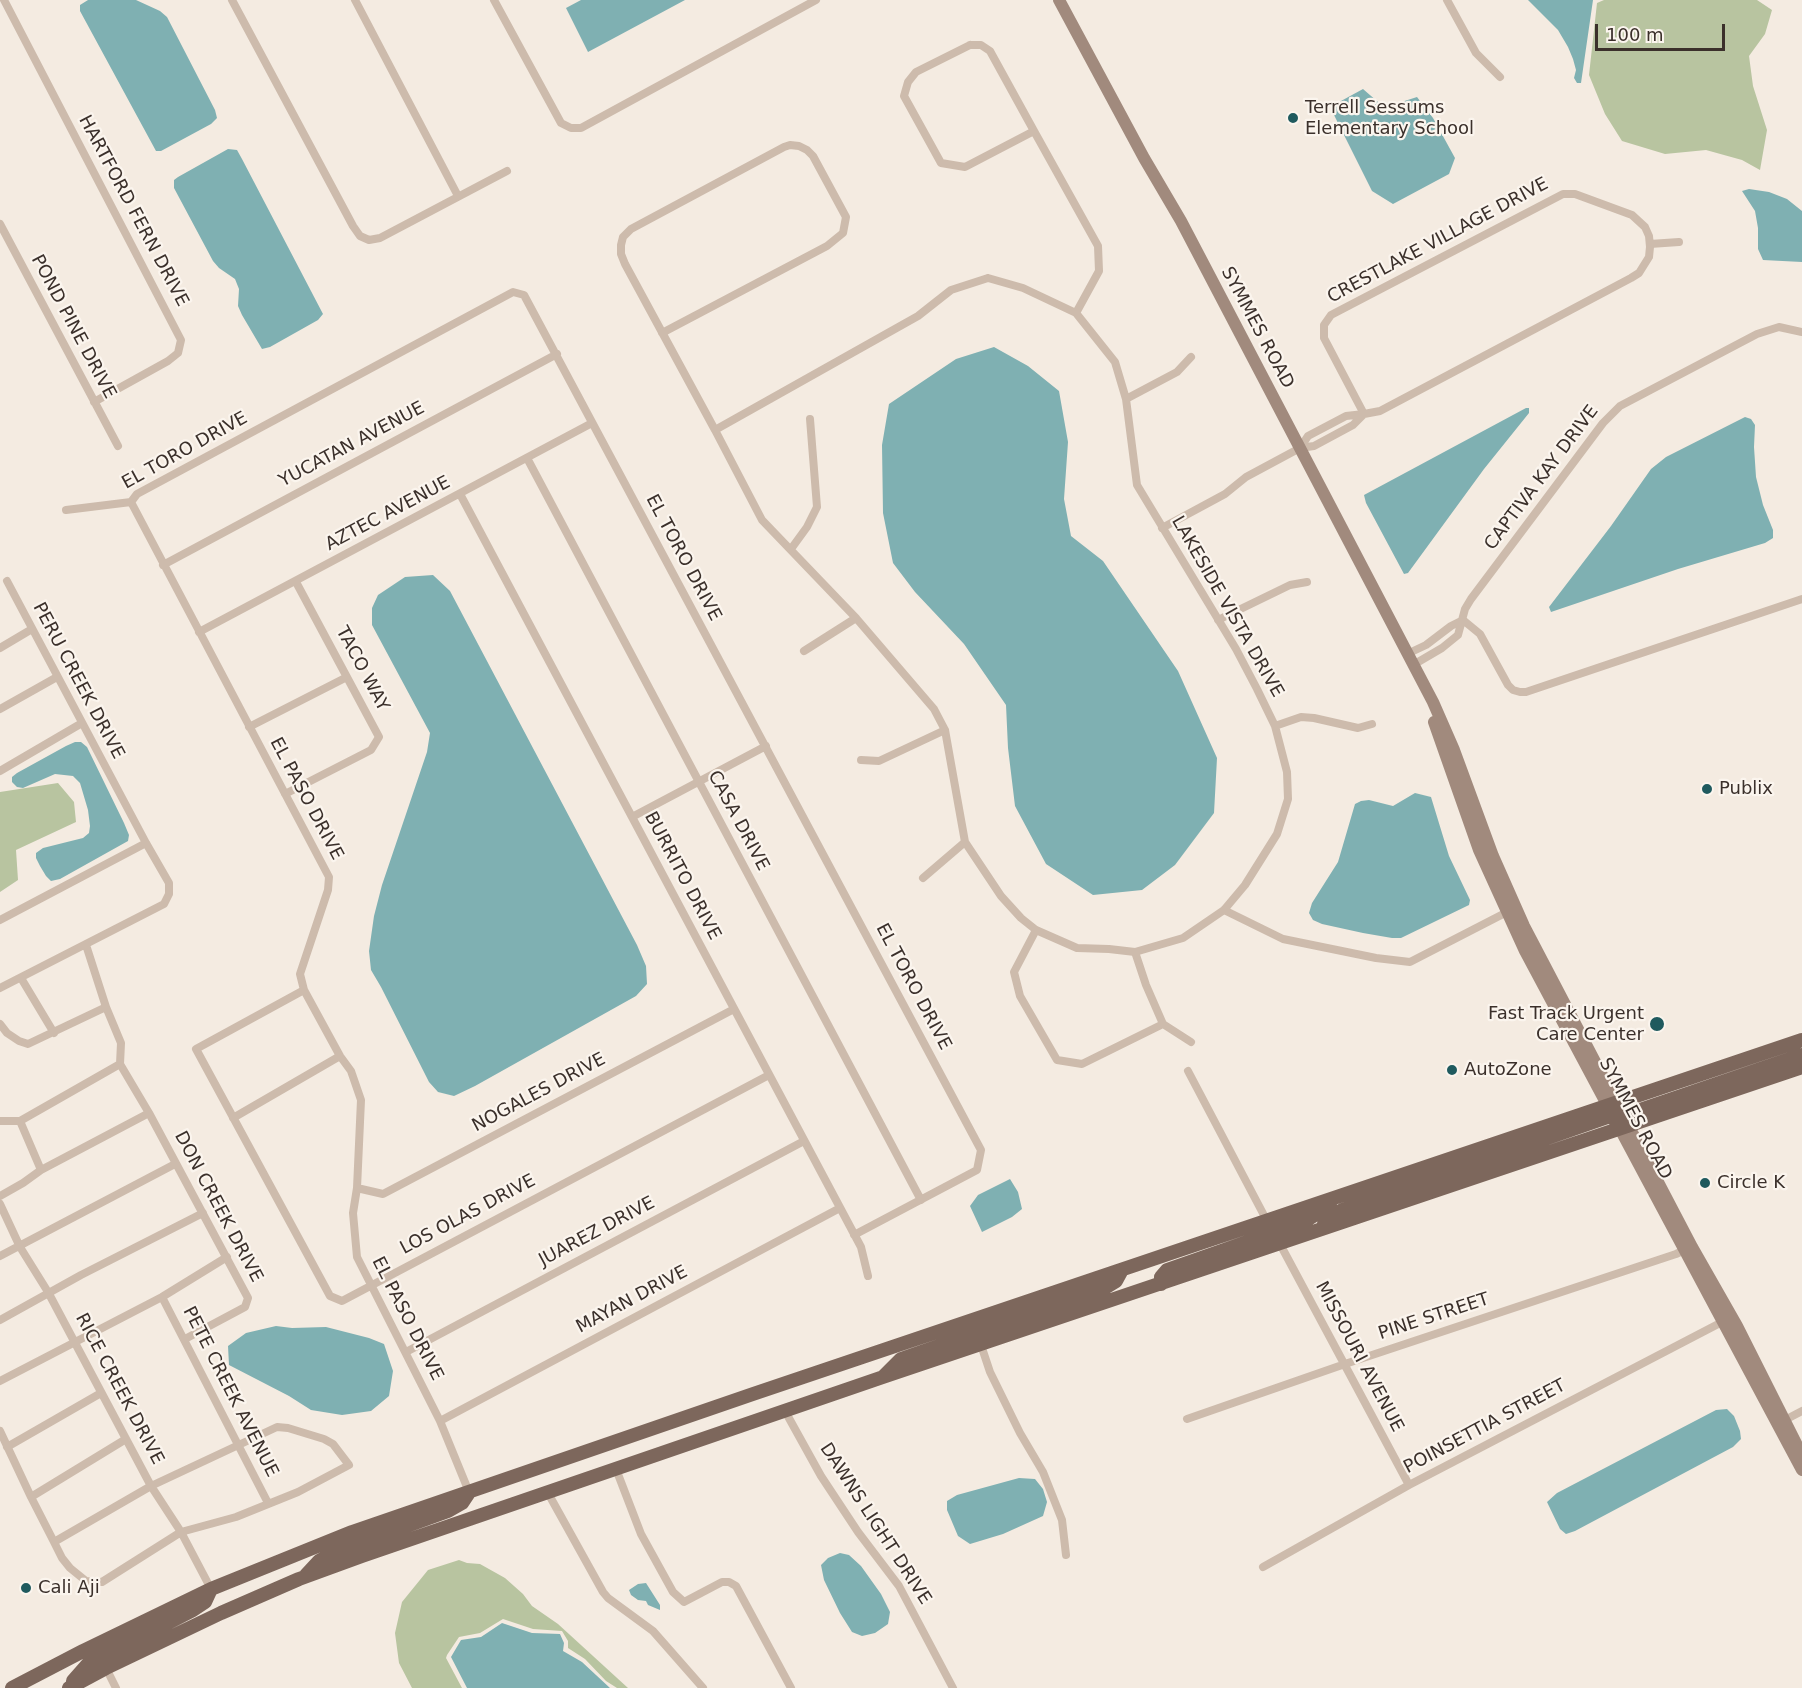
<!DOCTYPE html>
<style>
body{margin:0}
#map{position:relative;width:1802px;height:1688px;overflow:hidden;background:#f4ebe1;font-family:"DejaVu Sans",sans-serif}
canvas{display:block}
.scale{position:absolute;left:1595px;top:24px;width:130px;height:27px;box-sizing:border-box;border:3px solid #3b302b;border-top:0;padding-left:8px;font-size:18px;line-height:21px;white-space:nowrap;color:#3b302b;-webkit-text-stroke:4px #fbf5ee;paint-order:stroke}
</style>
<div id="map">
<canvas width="1802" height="1688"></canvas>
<div class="scale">100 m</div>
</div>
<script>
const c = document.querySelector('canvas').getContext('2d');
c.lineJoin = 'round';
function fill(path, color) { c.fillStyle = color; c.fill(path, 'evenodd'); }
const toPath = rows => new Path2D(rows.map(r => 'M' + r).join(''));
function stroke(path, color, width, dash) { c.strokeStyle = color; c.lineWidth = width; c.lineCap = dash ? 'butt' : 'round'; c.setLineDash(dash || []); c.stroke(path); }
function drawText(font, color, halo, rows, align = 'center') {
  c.font = font + ' "DejaVu Sans",sans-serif'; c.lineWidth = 4.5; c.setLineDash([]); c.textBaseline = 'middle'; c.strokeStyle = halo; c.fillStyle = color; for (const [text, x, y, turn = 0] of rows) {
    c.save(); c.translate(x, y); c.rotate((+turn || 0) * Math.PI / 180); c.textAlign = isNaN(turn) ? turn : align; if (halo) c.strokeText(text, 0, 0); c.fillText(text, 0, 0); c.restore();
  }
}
const green = toPath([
 [1604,0,1757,0,1772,10,1765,34,1749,56,1753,86,1767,130,1760,170,1742,160,1706,150,1665,154,1622,141,1605,114,1589,75,1597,3],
 [58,783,74,802,76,822,16,850,18,880,0,892,0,792],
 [459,1560,467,1563,480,1564,505,1578,523,1594,532,1606,558,1624,628,1688,617,1688,606,1681,585,1659,568,1648,568,1641,562,1631,533,1629,503,1619,480,1633,459,1637,447,1655,446,1658,462,1688,412,1688,399,1663,395,1633,402,1602,428,1570]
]);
const water = toPath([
 [88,0,136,0,160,11,167,17,215,110,217,118,211,124,161,151,156,151,80,11,80,5],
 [581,0,685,0,588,52,566,8],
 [1528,0,1593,0,1581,83,1577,83,1574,78,1576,70,1573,59,1568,47,1558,30],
 [1363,89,1378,102,1389,106,1417,97,1433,118,1455,158,1449,174,1393,204,1372,191,1332,111,1341,101],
 [228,149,237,150,242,159,323,314,318,320,270,347,262,349,242,315,238,306,239,289,235,279,219,268,213,261,174,188,174,180,178,177],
 [1749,189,1769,192,1787,199,1802,211,1802,262,1763,260,1758,249,1758,228,1755,211,1742,191],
 [994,347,1028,366,1059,391,1068,442,1064,499,1071,536,1103,561,1178,671,1217,758,1214,813,1175,865,1142,890,1093,895,1046,864,1015,806,1008,748,1006,705,964,644,915,592,893,563,883,513,882,445,889,404,956,359],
 [1526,408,1529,408,1529,413,1484,469,1408,573,1404,574,1366,503,1364,495],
 [1745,417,1751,419,1755,425,1754,447,1756,477,1763,505,1773,530,1773,538,1765,543,1678,569,1551,612,1549,607,1611,526,1651,469,1666,457],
 [433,575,450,591,637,945,646,966,647,984,636,996,475,1086,454,1096,438,1092,429,1082,381,987,371,970,369,951,374,916,382,885,427,752,430,733,372,625,372,608,378,595,405,577],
 [75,742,81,742,87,747,124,823,129,835,128,841,60,879,51,881,46,876,40,866,36,858,36,853,43,848,83,838,89,833,90,826,88,810,80,783,73,776,55,774,23,788,17,787,12,782,12,777,17,773,66,746],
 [1415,793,1431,797,1449,856,1470,900,1469,905,1401,938,1392,938,1363,933,1322,924,1313,920,1309,913,1312,903,1338,862,1355,804,1361,801,1369,800,1393,806],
 [1010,1179,1018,1192,1022,1209,1012,1217,982,1232,970,1206,978,1195],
 [276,1326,292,1328,326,1327,369,1338,384,1344,393,1371,389,1396,371,1411,342,1415,311,1410,289,1396,229,1365,228,1346,246,1333],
 [1727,1409,1734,1416,1740,1431,1741,1439,1733,1447,1575,1531,1566,1534,1560,1529,1547,1502,1557,1493,1716,1410],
 [1019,1478,1035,1479,1043,1489,1047,1502,1043,1516,1003,1534,970,1544,958,1536,947,1510,947,1501,957,1495],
 [840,1553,849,1555,861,1566,881,1594,890,1612,888,1624,875,1633,862,1636,852,1632,840,1613,824,1580,821,1565,828,1558],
 [646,1583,660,1605,660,1610,648,1605,646,1601,638,1600,631,1595,629,1590,638,1584],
 [502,1623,532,1633,560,1634,564,1643,563,1651,582,1662,610,1688,467,1688,451,1657,461,1640,481,1637]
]);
const street = toPath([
 [4,0,181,340,178,353,168,361,94,402],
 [232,0,353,226,360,236,369,240,380,238,507,171],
 [355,0,458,196],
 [494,0,561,123,571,128,581,128,816,0],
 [1447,0,1476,53,1500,77],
 [970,45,981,45,990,51,1034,131,965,167,941,163,904,96,908,82,916,72,970,45],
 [1034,131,1098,246,1099,271,1076,313],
 [0,224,118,446],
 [1650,244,1679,242],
 [988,278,1023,288,1076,313,1115,362,1126,399,1137,485,1236,649,1257,689,1275,726,1287,772,1288,799,1277,834,1245,885,1224,910,1183,938,1135,952,1109,949,1077,948,1036,930,1021,918,1001,896,965,842,945,730,934,709,856,618,762,520,715,430,918,316,951,290,988,278],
 [662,333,827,246,843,233,846,217,813,156,807,150,799,146,790,145,784,147,631,229,623,237,621,245,621,254,625,264,715,430],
 [1126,399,1177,372,1191,357],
 [1300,448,1308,436,1346,416,1364,414,1380,411,1631,278,1639,273,1649,257,1650,247,1649,236,1645,227,1632,215,1575,194,1563,194,1331,315,1324,325,1324,338,1364,414],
 [527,458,921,1200],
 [460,494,861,1247,868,1276],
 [131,502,329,877,328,890,300,974,304,990,340,1056,351,1071,361,1100,357,1188,353,1213,357,1257,440,1421,469,1492],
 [66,510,131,502,137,494,513,292,524,295,981,1150,977,1170,854,1235],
 [1162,528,1225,494,1246,477,1300,448,1314,446,1353,425,1364,414],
 [791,549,807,527,817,507,810,419],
 [163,565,557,354],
 [1218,620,1290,585,1307,582],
 [1463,620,1480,634,1508,685,1513,690,1520,692,1526,692,1802,599],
 [199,632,592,423],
 [0,648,32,629],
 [804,651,856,618],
 [1407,654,1426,645,1451,626,1463,620],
 [1413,665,1442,648,1458,635,1465,609,1471,599,1603,423,1620,406,1757,334,1779,327,1802,332],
 [0,709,57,677],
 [1275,726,1301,717,1314,718,1358,728,1372,724],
 [249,727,347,677],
 [861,760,879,761,945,730],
 [0,771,82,723],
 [285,794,371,750,379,737,296,582],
 [632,817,766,746],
 [923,878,965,842],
 [1224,910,1283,939,1376,958,1410,962,1511,910],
 [0,920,146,843],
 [1036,930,1014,972,1020,996,1057,1060,1082,1064,1163,1024],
 [86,945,106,1007,121,1043,120,1064],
 [1135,952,1146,985,1163,1024,1191,1042],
 [21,978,54,1033],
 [0,988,164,904,169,894,169,883,146,843,7,581],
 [304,990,196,1049,330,1296,342,1301,769,1075],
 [0,1024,7,1033,19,1041,28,1044,106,1007],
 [120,1064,149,1113,248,1298,245,1307,185,1339],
 [1188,1071,1267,1221],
 [233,1118,340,1056],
 [0,1121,20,1121,120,1064],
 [20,1121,41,1170],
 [357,1188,383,1194,734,1009],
 [0,1196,23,1183,41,1170,149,1113],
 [0,1204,20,1247,48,1292,151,1486,181,1532,211,1589],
 [1280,1244,1409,1485],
 [0,1256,175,1164],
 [162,1297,268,1503],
 [0,1320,81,1275,203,1213],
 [981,1345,990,1372,1020,1433,1043,1472,1062,1520,1066,1555],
 [406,1352,804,1141],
 [0,1381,162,1297,227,1257],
 [785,1411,821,1476,858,1532,899,1586,953,1688],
 [1187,1419,1345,1364,1676,1254,1689,1248],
 [440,1421,840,1208],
 [1781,1422,1802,1411],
 [0,1431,31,1497,54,1542,62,1558,70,1568,86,1581,102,1582,181,1532,236,1517,298,1492,349,1465,333,1444,324,1439,288,1428,277,1427,151,1486,54,1542],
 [7,1447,101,1393],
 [616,1469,641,1534,673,1592,684,1602,722,1582,729,1582,736,1586,791,1688],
 [548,1493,603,1592,608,1598,653,1631,703,1688],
 [31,1497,126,1439],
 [1263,1567,1409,1485,1724,1321],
 [106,1668,116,1688]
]);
const secondary = toPath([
 [1059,0,1144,158,1181,221,1433,702,1454,750,1493,856,1524,926,1692,1247,1737,1326,1802,1455],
 [1434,722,1479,850,1525,951,1802,1470]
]);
const primary = toPath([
 [1614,1119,1802,1055],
 [1324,1224,1342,1210,1622,1112],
 [1161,1284,1161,1277,1167,1270,1304,1222,1330,1205],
 [884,1376,901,1359,1103,1289,1116,1281,1122,1270],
 [306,1575,319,1561,338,1551,448,1511,462,1503,468,1494],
 [73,1681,88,1664,193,1610,205,1602,211,1589],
 [12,1688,83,1651,211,1589,352,1532,753,1394,1802,1040],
 [69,1688,106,1668,221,1613,299,1579,362,1556,883,1377,1802,1067]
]);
const markers = [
 [1293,118,6,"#1f5a5e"],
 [1707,789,6,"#1f5a5e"],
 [1657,1024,8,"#1f5a5e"],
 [1452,1070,6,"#1f5a5e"],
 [1705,1183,6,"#1f5a5e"],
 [26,1588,6,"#1f5a5e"]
];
const poiNames = [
 ["Terrell Sessums",1305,108],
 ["Elementary School",1305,129],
 ["Publix",1719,789],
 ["Fast Track Urgent",1644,1014,"right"],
 ["Care Center",1644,1035,"right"],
 ["AutoZone",1464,1070],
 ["Circle K",1717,1183],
 ["Cali Aji",38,1588]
];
const streetNames = [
 ["HARTFORD FERN DRIVE",133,211,62],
 ["CRESTLAKE VILLAGE DRIVE",1438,241,-28],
 ["POND PINE DRIVE",73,327,62],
 ["SYMMES ROAD",1257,328,62],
 ["YUCATAN AVENUE",352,445,-28],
 ["EL TORO DRIVE",185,451,-29],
 ["CAPTIVA KAY DRIVE",1542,478,-53],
 ["AZTEC AVENUE",388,514,-28],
 ["EL TORO DRIVE",683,558,62],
 ["LAKESIDE VISTA DRIVE",1227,607,60],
 ["TACO WAY",362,669,62],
 ["PERU CREEK DRIVE",78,681,62],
 ["EL PASO DRIVE",306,799,62],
 ["CASA DRIVE",738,821,62],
 ["BURRITO DRIVE",682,876,62],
 ["EL TORO DRIVE",913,987,62],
 ["NOGALES DRIVE",539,1093,-28],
 ["SYMMES ROAD",1635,1119,62],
 ["DON CREEK DRIVE",218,1207,62],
 ["LOS OLAS DRIVE",468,1215,-28],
 ["JUAREZ DRIVE",597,1232,-28],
 ["MAYAN DRIVE",632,1300,-28],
 ["PINE STREET",1434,1317,-18],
 ["EL PASO DRIVE",407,1319,63],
 ["MISSOURI AVENUE",1359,1357,62],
 ["RICE CREEK DRIVE",119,1389,62],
 ["PETE CREEK AVENUE",230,1392,63],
 ["POINSETTIA STREET",1485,1427,-28],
 ["DAWNS LIGHT DRIVE",875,1524,57]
];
fill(green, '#b8c4a0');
fill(water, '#7fb0b2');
stroke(street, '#cdbbac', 8);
stroke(secondary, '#a18a7d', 12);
stroke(primary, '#7d675c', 14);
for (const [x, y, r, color] of markers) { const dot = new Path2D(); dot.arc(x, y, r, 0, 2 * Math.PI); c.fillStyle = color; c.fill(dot); stroke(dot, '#fbf5ee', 2); }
drawText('18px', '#3b302b', '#fbf5ee', poiNames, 'left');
drawText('18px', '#3b302b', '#fbf5ee', streetNames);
</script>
